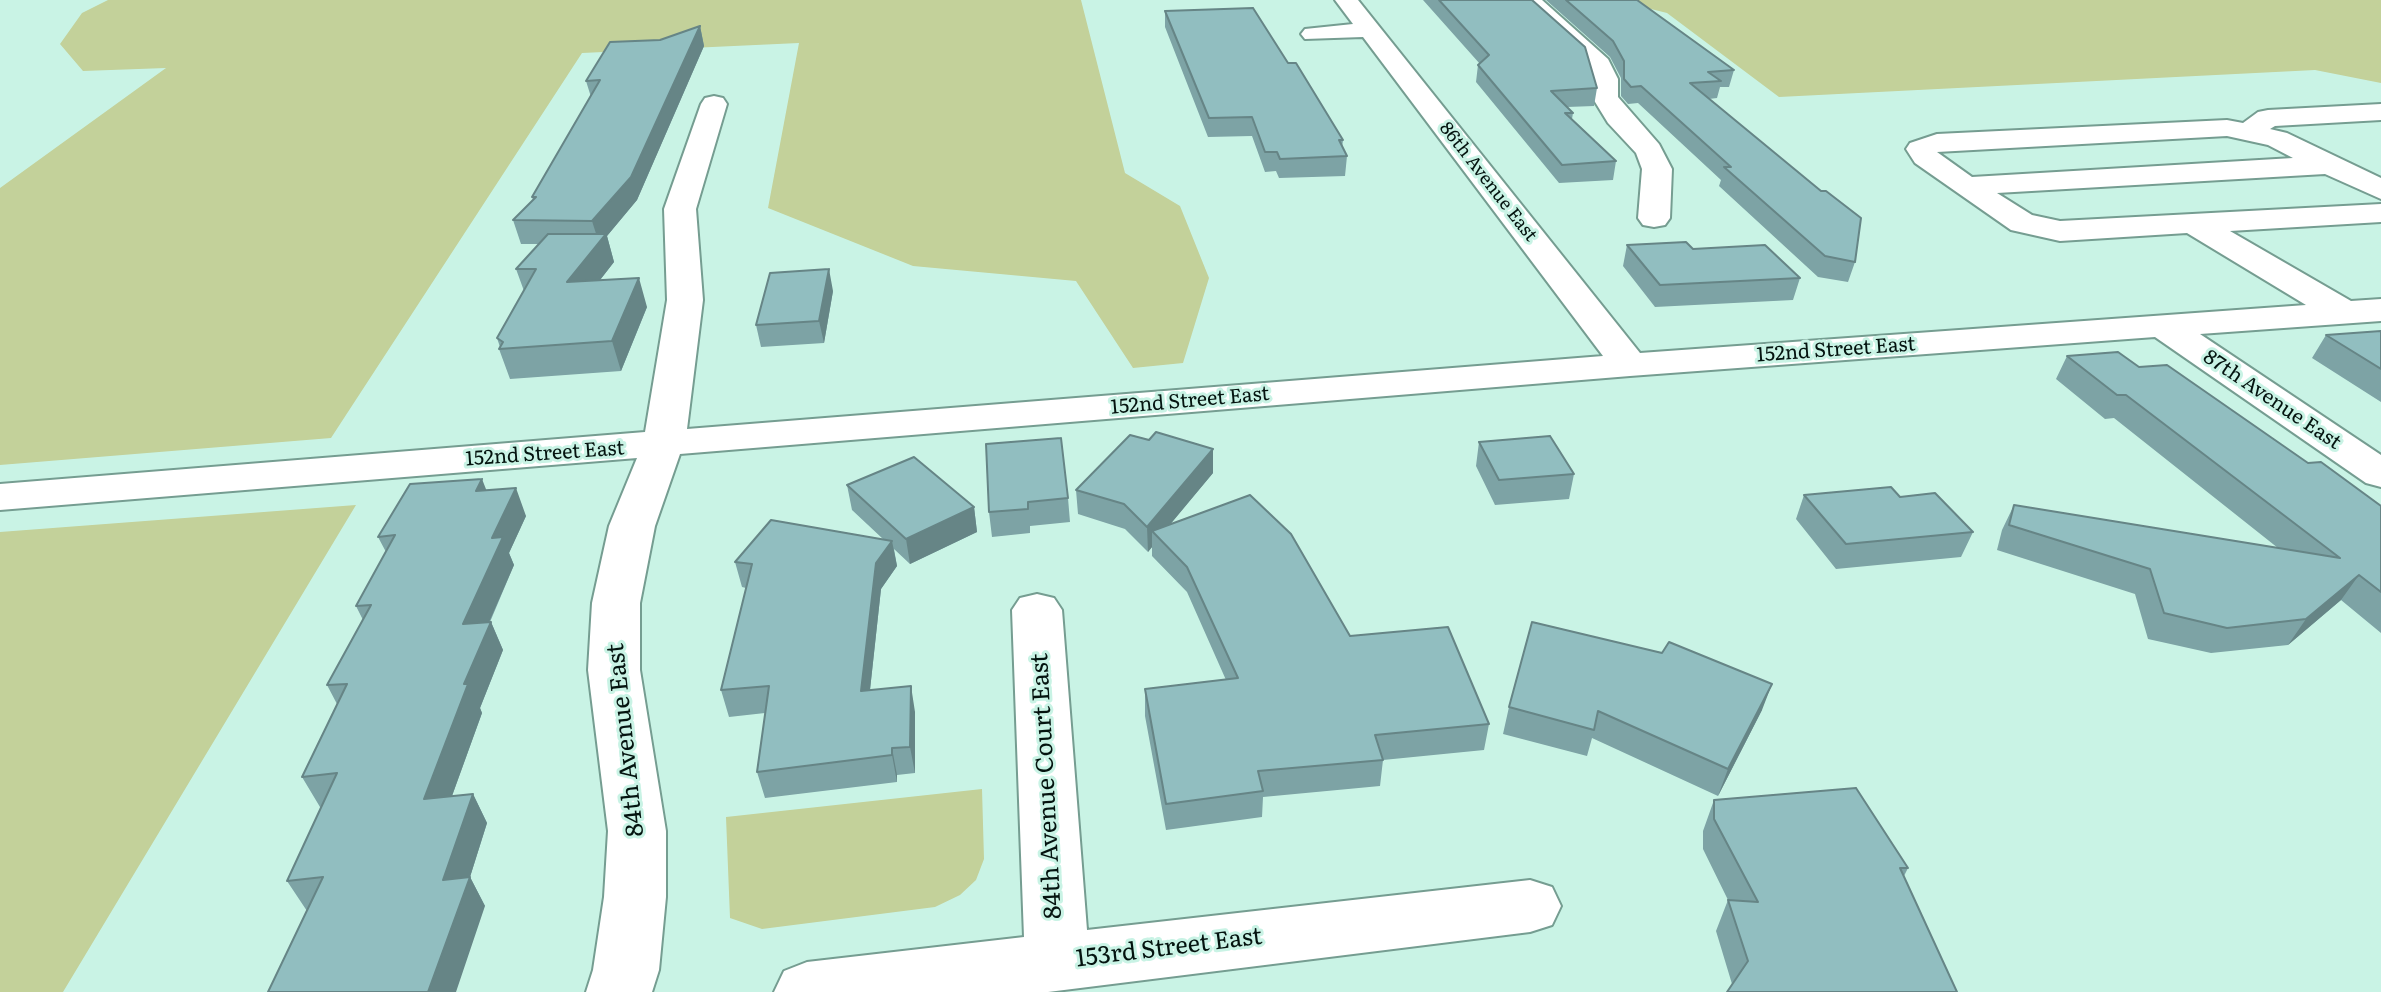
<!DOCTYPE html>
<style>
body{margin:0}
canvas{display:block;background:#c9f3e5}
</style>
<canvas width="2381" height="992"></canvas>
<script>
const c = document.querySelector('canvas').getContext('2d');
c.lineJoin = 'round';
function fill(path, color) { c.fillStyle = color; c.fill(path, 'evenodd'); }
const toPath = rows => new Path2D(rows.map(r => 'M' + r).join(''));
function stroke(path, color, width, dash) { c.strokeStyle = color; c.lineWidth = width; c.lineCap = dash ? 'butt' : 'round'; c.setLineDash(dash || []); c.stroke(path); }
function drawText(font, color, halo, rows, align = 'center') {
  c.font = font + ' Literata,serif'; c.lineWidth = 6; c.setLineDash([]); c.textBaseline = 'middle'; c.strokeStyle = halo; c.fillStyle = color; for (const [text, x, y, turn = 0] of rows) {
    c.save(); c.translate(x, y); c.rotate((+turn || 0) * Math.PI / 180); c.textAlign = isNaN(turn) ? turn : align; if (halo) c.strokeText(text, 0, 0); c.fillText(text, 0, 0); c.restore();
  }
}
const green = toPath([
 [108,0,1081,0,1125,173,1180,206,1209,278,1183,363,1133,368,1076,281,913,266,768,208,799,43,582,53,331,438,0,465,0,188,166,68,83,71,60,44,82,13],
 [1635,0,2381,0,2381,83,2315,70,1779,97,1667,13,1647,8],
 [356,505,63,992,0,992,0,532],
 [982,789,984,859,976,880,960,895,935,907,762,929,730,918,726,817]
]);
const minor = toPath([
 [1335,0,1358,0,1640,353,2306,305,2187,233,2060,241,2011,230,1915,163,1906,149,1910,143,1937,134,2227,120,2243,123,2258,112,2268,110,2381,104,2381,120,2275,126,2270,129,2287,133,2381,178,2381,199,2325,174,1997,193,2032,215,2060,221,2381,204,2381,222,2230,231,2351,301,2381,299,2381,321,2200,334,2381,455,2381,487,2366,483,2155,337,1630,376,680,454,655,526,640,603,640,670,666,831,666,897,659,970,652,992,586,992,593,970,604,897,608,831,588,670,592,603,609,526,637,458,0,510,0,484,645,432,667,300,664,209,701,104,705,98,714,96,723,98,727,104,696,209,703,300,687,429,1603,356,1363,37,1305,39,1301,34,1305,29,1353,24,1335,0],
 [2227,136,2268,145,2293,158,1972,177,1937,152,2227,136],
 [1518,0,1542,0,1608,59,1618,79,1618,97,1659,144,1672,169,1670,218,1665,225,1654,227,1643,225,1638,218,1642,169,1636,153,1608,123,1592,97,1592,79,1585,62,1518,0],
 [1037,594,1054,598,1062,610,1087,930,1530,880,1552,887,1561,906,1552,925,1530,932,1048,992,774,992,784,971,807,962,1024,937,1012,610,1020,598,1037,594]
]);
const wall = toPath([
 [1423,0,1532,0,1597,88,1594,106,1567,107,1573,113,1572,119,1616,161,1613,180,1559,183,1476,82,1478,65,1480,64],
 [1546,0,1637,0,1734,70,1729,87,1720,87,1717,98,1709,99,1855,262,1848,282,1818,277,1719,186,1721,180,1638,103,1628,104,1621,96,1621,78,1610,57],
 [1165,11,1288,63,1343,140,1342,148,1347,156,1345,176,1279,178,1276,171,1265,172,1252,136,1208,137,1165,27],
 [700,26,704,46,637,200,607,236,614,262,600,280,647,307,621,371,510,379,499,349,500,347,497,338,524,291,516,269,539,244,521,244,513,220,533,200,532,197,591,97,586,81,660,40],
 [1627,245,1693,249,1800,278,1793,300,1655,307,1623,266],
 [833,291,824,343,761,347,756,325],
 [2381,331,2381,402,2312,358,2326,335],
 [2067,356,2139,367,2381,506,2381,633,2341,600,2288,645,2211,653,2148,639,2135,594,1997,550,2002,530,2014,505,2278,548,2114,418,2105,419,2056,379],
 [1479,442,1574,474,1569,499,1495,505,1476,466],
 [986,444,1068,498,1070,522,1030,526,1030,533,992,537,989,512],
 [1213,473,1170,524,1350,636,1489,724,1484,750,1383,760,1380,786,1263,797,1262,817,1166,830,1145,716,1145,689,1226,680,1187,592,1152,556,1152,547,1148,552,1125,529,1078,514,1076,490],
 [847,485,974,507,977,532,910,564,894,549,897,566,881,589,870,690,915,712,915,773,897,775,897,782,765,798,757,772,765,713,729,717,721,690,746,588,742,587,735,562,883,539,852,510],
 [487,490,526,516,509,553,514,565,490,622,491,622,503,650,480,708,482,713,452,796,473,794,487,823,470,877,485,906,307,911,287,881,322,807,320,807,302,777,337,704,327,685,363,620,356,606,386,552,378,537],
 [1804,495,1900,497,1973,532,1961,557,1836,569,1796,519],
 [1509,707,1762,710,1718,796,1592,738,1587,756,1503,734],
 [1714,800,1908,868,1904,876,1732,984,1716,931,1728,900,1703,849,1703,831]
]);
const shadedWall = toPath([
 [700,26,704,46,637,200,607,236,614,262,576,311,567,282,599,243,592,221],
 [829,269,833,291,824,343,819,321],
 [639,278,647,307,621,371,612,341],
 [1213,449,1213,473,1159,538,1152,531,1152,547,1148,552,1147,527],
 [482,479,493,507,476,491],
 [516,488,526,516,509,553,514,565,476,652,463,624,492,538],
 [974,507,977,532,910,564,906,539],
 [892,541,897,566,881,589,867,717,861,691,876,563],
 [2359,575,2341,600,2288,645,2306,619],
 [491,622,503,650,480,708,482,713,440,829,424,799,464,684],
 [1772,684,1762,710,1718,796,1728,769],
 [911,686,915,712,915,773,910,747],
 [892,748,897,775,897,782,892,755],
 [473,794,487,823,470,877,485,906,456,992,428,992,443,880]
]);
const building = toPath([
 [1439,0,1532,0,1585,47,1597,88,1551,91,1573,113,1565,113,1616,161,1562,165,1478,65,1489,55,1439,0],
 [1566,0,1637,0,1734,70,1708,72,1721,81,1690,83,1821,191,1826,191,1861,218,1855,262,1825,256,1724,167,1731,167,1641,86,1631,87,1624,79,1624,61,1613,41,1566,0],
 [1253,8,1288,63,1296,63,1343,140,1339,140,1347,156,1280,159,1277,152,1265,152,1252,117,1209,118,1165,11,1253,8],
 [700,26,631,177,592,221,513,220,536,197,532,197,600,80,586,81,610,42,660,40,700,26],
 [548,234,606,234,567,282,639,278,612,341,499,349,503,342,497,338,536,269,516,269,548,234],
 [1686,242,1693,249,1765,245,1800,278,1660,285,1627,245,1686,242],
 [829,269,819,321,756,325,770,273,829,269],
 [2381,331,2381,369,2326,335,2381,331],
 [2118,352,2139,367,2167,365,2308,463,2321,462,2381,506,2381,592,2359,575,2306,619,2227,628,2164,613,2150,569,2009,525,2014,505,2340,558,2126,395,2117,395,2067,356,2118,352],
 [1156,432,1213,449,1147,527,1124,504,1076,490,1130,435,1149,440,1156,432],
 [1550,436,1574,474,1499,480,1479,442,1550,436],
 [1061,438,1068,498,1028,502,1028,509,989,512,986,444,1061,438],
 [914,457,974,507,906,539,847,485,914,457],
 [482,479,476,491,516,488,492,538,503,537,463,624,491,622,464,684,468,684,424,799,473,794,443,880,470,877,428,992,268,992,323,877,287,881,337,773,302,777,347,684,327,685,371,605,356,606,395,535,378,537,410,484,482,479],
 [1891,487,1900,497,1935,493,1973,532,1846,544,1804,495,1891,487],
 [1250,495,1291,534,1350,636,1448,627,1489,724,1375,735,1383,760,1258,771,1263,791,1166,804,1145,689,1238,678,1187,567,1152,531,1250,495],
 [771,520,892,541,876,563,861,691,911,686,910,747,892,748,892,755,757,772,769,686,721,690,752,564,735,562,771,520],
 [1532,622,1662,653,1669,642,1772,684,1728,769,1598,711,1594,730,1509,707,1532,622],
 [1856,788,1908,868,1900,868,1957,992,1727,992,1748,961,1728,900,1758,902,1714,819,1714,800,1856,788]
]);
const farStreetnames = [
 ["86th Avenue East",1488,182,52]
];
const streetNames = [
 ["152nd Street East",1836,350,-4],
 ["87th Avenue East",2272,400,34],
 ["152nd Street East",1190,401,-5],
 ["152nd Street East",545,454,-4]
];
const nearStreetnames = [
 ["84th Avenue East",626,740,-96],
 ["84th Avenue Court East",1047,786,-93],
 ["153rd Street East",1169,948,-7]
];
fill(green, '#c3d19a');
stroke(minor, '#759d91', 4);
fill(minor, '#fff');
fill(wall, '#7da3a5');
fill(shadedWall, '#668586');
fill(building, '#91bec0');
stroke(building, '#668586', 2);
drawText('18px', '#04130f', '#c9f3e5', farStreetnames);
drawText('20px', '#04130f', '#c9f3e5', streetNames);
drawText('24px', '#04130f', '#c9f3e5', nearStreetnames);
</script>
